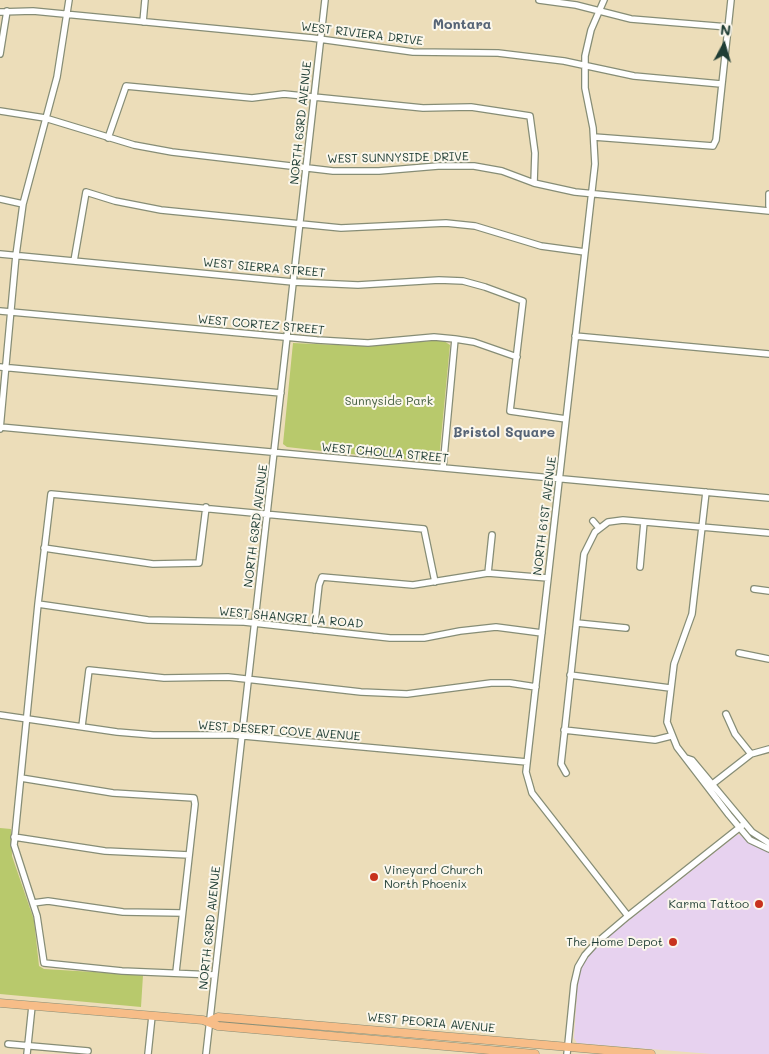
<!DOCTYPE html>
<style>
body{margin:0}
#map{position:relative;width:769px;height:1054px;overflow:hidden;background:#ecddb9;font-family:Mali,sans-serif}
canvas{display:block}
.north{position:absolute;left:699px;top:20px;width:50px;height:50px;-webkit-text-stroke:4px #fbf7ec;paint-order:stroke;rotate:6deg;font-size:14px;font-weight:700;line-height:20px;text-align:center;color:#1f3d34}
.north::after{content:'';display:block;margin:auto;width:18px;height:22px;background:#1f3d34;clip-path:polygon(50% 0,100% 100%,50% 72%,0 100%)}
</style>
<div id="map">
<canvas width="769" height="1054"></canvas>
<div class="north">N</div>
</div>
<script>
const c = document.querySelector('canvas').getContext('2d');
c.lineJoin = 'round';
function fill(path, color) { c.fillStyle = color; c.fill(path, 'evenodd'); }
const toPath = rows => new Path2D(rows.map(r => 'M' + r).join(''));
function stroke(path, color, width, dash) { c.strokeStyle = color; c.lineWidth = width; c.lineCap = dash ? 'butt' : 'round'; c.setLineDash(dash || []); c.stroke(path); }
function drawText(font, color, halo, rows, align = 'center') {
  c.font = font + ' Mali,sans-serif'; c.lineWidth = 4; c.setLineDash([]); c.textBaseline = 'middle'; c.strokeStyle = halo; c.fillStyle = color; for (const [text, x, y, turn = 0] of rows) {
    c.save(); c.translate(x, y); c.rotate((+turn || 0) * Math.PI / 180); c.textAlign = isNaN(turn) ? turn : align; if (halo) c.strokeText(text, 0, 0); c.fillText(text, 0, 0); c.restore();
  }
}
const built = toPath([
 [738,834,769,852,769,1054,711,1054,577,1043,574,1038,578,977,584,961,594,948]
]);
const green = toPath([
 [431,341,444,341,450,345,439,459,437,462,340,453,287,447,283,444,293,343,360,346],
 [0,828,11,829,12,856,34,920,39,966,44,969,143,975,141,1007,0,994]
]);
const minor = toPath([
 [539,0,576,5,631,19,728,27],
 [604,0,591,30,585,56,585,88,593,128,595,164,526,772,532,793,628,916],
 [0,12,33,11,312,38,413,52,498,53,564,61,634,76,721,84],
 [143,22,145,0],
 [0,54,7,11],
 [0,111,45,118,134,145,172,152,333,171,379,171,438,166,474,166,502,171,534,183,575,192,769,211],
 [594,137,713,146,716,140,731,0],
 [108,138,126,86,252,98,284,94,423,108,471,107,530,116,535,153,534,183],
 [769,194,769,206],
 [0,199,23,204],
 [0,254,293,282,358,285,439,280,463,281,485,287,523,301,510,411,566,419],
 [74,261,86,192,115,201,161,210,341,228,446,223,475,226,541,246,585,252],
 [0,311,317,340,368,343,434,337,455,339,474,342,517,357],
 [575,336,769,354],
 [0,367,281,393],
 [0,427,769,498],
 [0,429,16,255,23,204,57,77,69,0],
 [443,468,455,339],
 [706,492,692,614,674,664,667,722,677,747,729,815,750,840,769,849],
 [593,521,599,528],
 [44,548,153,564,199,563,206,507],
 [640,567,644,522],
 [488,573,492,535],
 [754,589,769,591],
 [38,604,148,620,244,622,390,638,424,638,460,631,496,627,542,633],
 [577,623,626,628],
 [314,630,319,585,322,577,413,585,488,573,548,578],
 [739,653,769,659],
 [570,675,670,688],
 [726,714,735,734,751,754],
 [0,715,117,732,153,735,233,735,527,762],
 [82,726,89,670,164,678,228,677,361,692,407,694,491,683,510,683,536,687],
 [564,730,655,740,671,736],
 [686,758,692,760,752,832,769,843],
 [566,773,561,764,584,554,595,532,608,522,623,520,769,533],
 [21,778,113,793,194,798,195,804,176,972],
 [710,786,751,754,769,749],
 [14,837,105,851,189,855],
 [33,903,48,901,123,912,182,913],
 [215,975,122,971,44,963,37,916,14,845,38,604,51,494,424,529,435,582],
 [8,1044,88,1051],
 [27,1054,32,1006],
 [148,1054,152,1016],
 [206,1054,325,0],
 [567,1054,574,984,578,967,585,955,595,944,628,916,744,824]
]);
const major = toPath([
 [0,1003,203,1020,218,1026,535,1054],
 [210,1021,218,1017,651,1054]
]);
const markers = [
 [374,877,5,"#c8321e"],
 [759,904,5,"#c8321e"],
 [673,942,5,"#c8321e"]
];
const streetNames = [
 ["WEST RIVIERA DRIVE",362,34,7],
 ["NORTH 63RD AVENUE",301,123,-84],
 ["WEST SUNNYSIDE DRIVE",398,158,-1],
 ["WEST SIERRA STREET",264,268,5],
 ["WEST CORTEZ STREET",261,325,5],
 ["WEST CHOLLA STREET",385,453,5],
 ["NORTH 61ST AVENUE",545,516,-83],
 ["NORTH 63RD AVENUE",256,526,-83],
 ["WEST SHANGRI LA ROAD",291,618,5],
 ["WEST DESERT COVE AVENUE",279,731,4],
 ["NORTH 63RD AVENUE",210,928,-84],
 ["WEST PEORIA AVENUE",431,1023,5]
];
const parkNames = [
 ["Sunnyside Park",389,401]
];
const poiNames = [
 ["Vineyard Church",384,870,"left"],
 ["North Phoenix",384,884,"left"],
 ["Karma Tattoo",749,904],
 ["The Home Depot",663,942]
];
const neighbourhoodNames = [
 ["Montara",462,25],
 ["Bristol Square",504,433]
];
fill(built, '#e7d2ef');
fill(green, '#b8c96c');
stroke(minor, '#868d76', 8);
stroke(major, '#868d76', 9);
stroke(minor, '#fff', 5.5);
stroke(major, '#f7bd88', 8);
for (const [x, y, r, color] of markers) { const dot = new Path2D(); dot.arc(x, y, r, 0, 2 * Math.PI); c.fillStyle = color; c.fill(dot); stroke(dot, '#fbf7ec', 2); }
drawText('12px', '#1f3d34', '#fbf7ec', streetNames);
drawText('12px', '#456042', '#fbf7ec', parkNames);
drawText('12px', '#1f3d34', '#fbf7ec', poiNames, 'right');
drawText('bold 14px', '#566476', '#fbf7ec', neighbourhoodNames);
</script>
